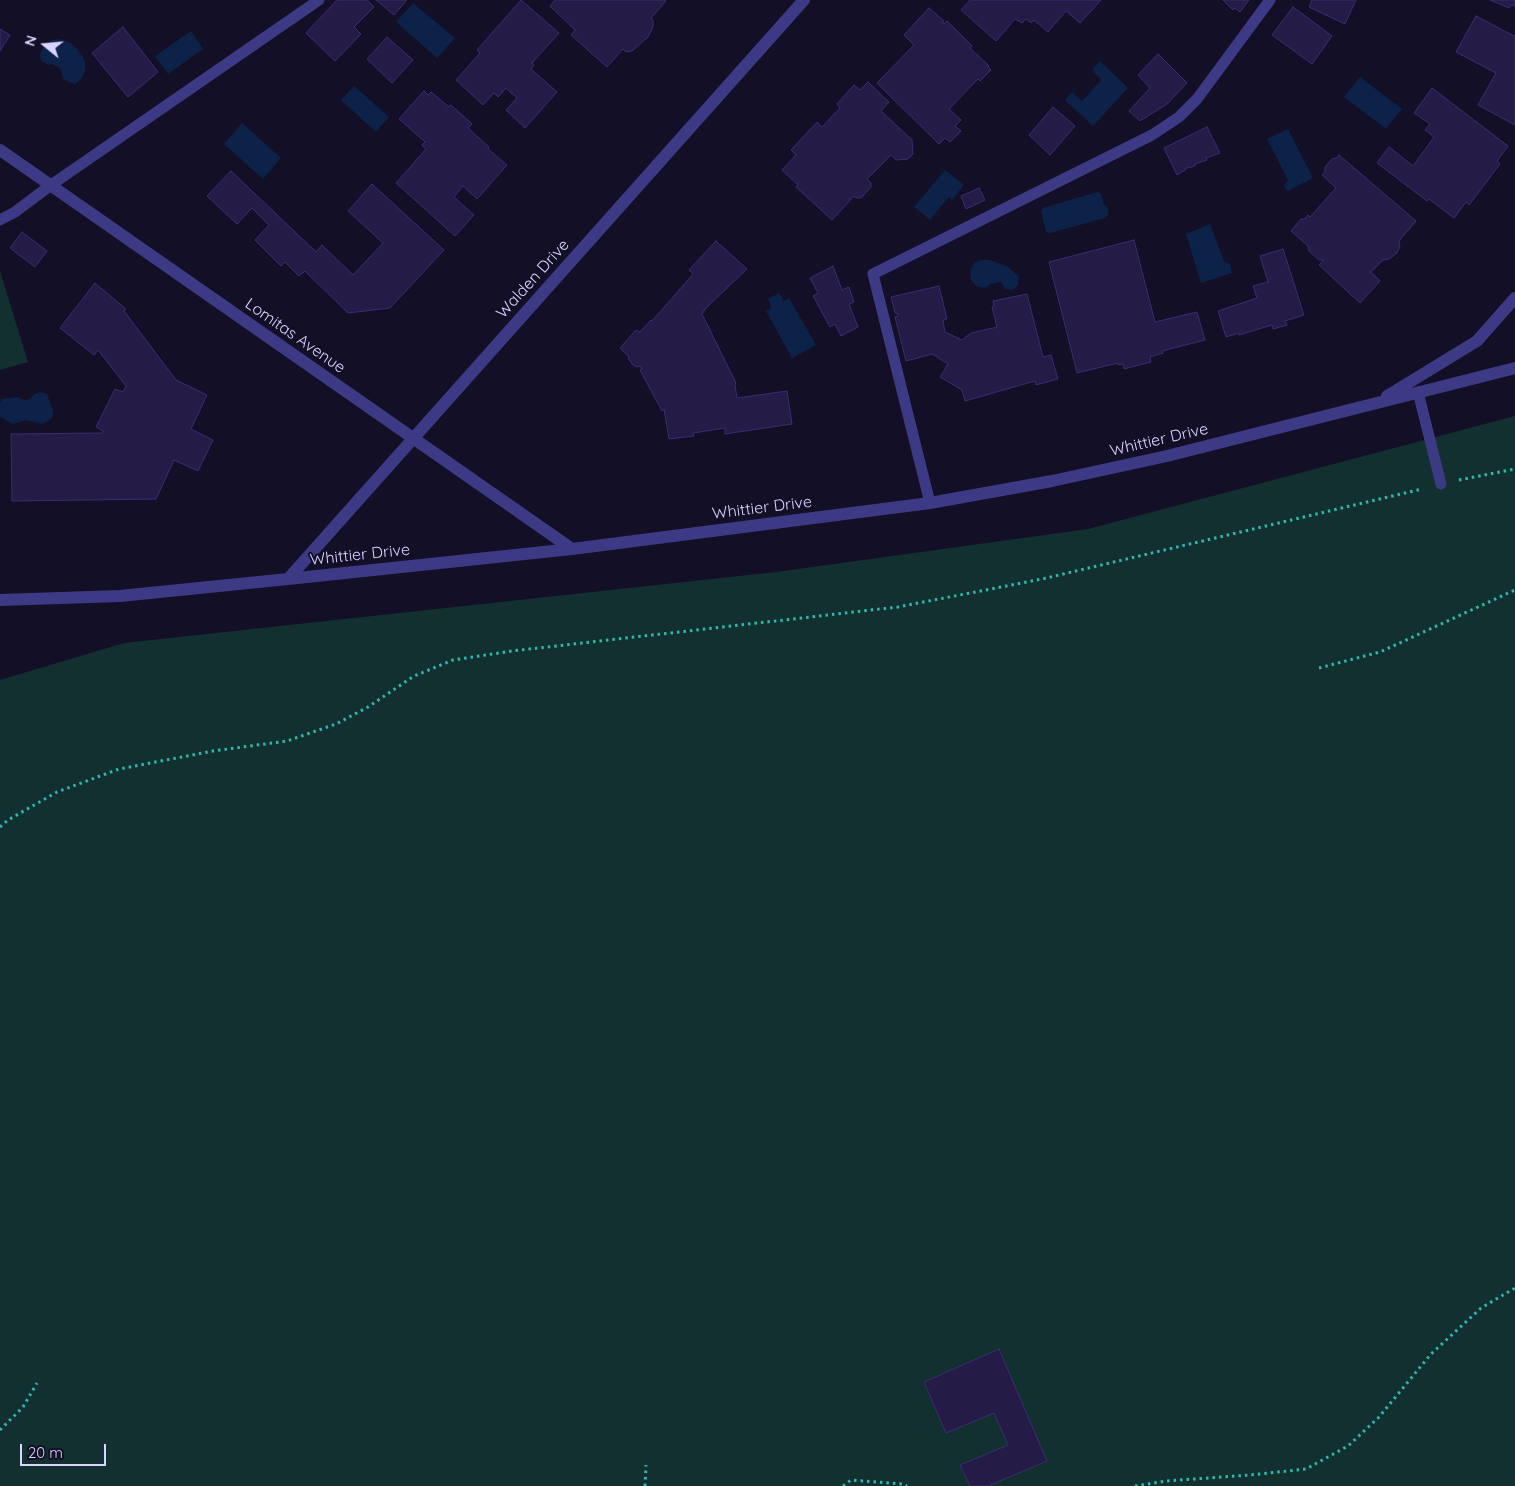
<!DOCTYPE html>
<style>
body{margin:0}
#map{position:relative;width:1515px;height:1486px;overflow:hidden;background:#130f26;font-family:Quicksand,sans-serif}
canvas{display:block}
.north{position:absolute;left:20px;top:20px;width:50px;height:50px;-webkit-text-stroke:4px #130f26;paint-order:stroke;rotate:287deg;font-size:14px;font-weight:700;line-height:20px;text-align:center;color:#d9d4ff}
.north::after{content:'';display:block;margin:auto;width:18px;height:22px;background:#d9d4ff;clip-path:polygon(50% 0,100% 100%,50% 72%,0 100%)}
.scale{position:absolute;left:20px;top:1444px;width:86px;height:22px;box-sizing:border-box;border:2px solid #d9d4ff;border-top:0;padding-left:6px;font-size:15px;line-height:18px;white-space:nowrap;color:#d9d4ff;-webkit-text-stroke:4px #130f26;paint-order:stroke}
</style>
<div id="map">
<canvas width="1515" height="1486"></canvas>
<div class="north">N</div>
<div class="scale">20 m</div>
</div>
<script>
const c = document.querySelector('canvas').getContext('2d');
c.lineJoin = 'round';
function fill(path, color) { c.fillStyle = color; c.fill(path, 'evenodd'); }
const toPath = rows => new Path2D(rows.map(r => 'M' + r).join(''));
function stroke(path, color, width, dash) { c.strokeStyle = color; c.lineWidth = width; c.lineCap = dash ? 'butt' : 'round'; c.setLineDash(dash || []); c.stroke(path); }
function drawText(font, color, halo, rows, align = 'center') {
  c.font = font + ' Quicksand,sans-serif'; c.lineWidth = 4; c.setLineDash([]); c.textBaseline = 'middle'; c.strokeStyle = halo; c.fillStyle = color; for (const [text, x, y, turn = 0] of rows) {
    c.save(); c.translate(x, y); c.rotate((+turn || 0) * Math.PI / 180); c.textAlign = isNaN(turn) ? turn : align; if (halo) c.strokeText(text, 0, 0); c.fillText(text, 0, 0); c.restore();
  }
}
const green = toPath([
 [0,271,28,362,0,370],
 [1515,416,1515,1486,0,1486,0,680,124,643,776,572,1088,529]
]);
const water = toPath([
 [413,3,455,38,437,58,396,22],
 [191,31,203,49,168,74,155,56],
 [60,39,71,43,78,50,85,61,85,71,81,79,75,84,64,80,60,68,52,64,48,65,41,61,40,54,44,45,52,40],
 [1100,61,1128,88,1093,126,1065,100,1072,92,1082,101,1101,80,1092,70],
 [1360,77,1402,109,1386,129,1344,97],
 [354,86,389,117,376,132,341,100],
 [242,123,281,158,263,179,224,144],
 [1288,129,1313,178,1288,191,1284,186,1288,180,1267,139],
 [945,170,964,185,952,200,949,197,930,220,914,207],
 [1097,192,1101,194,1104,204,1108,209,1108,215,1105,218,1051,233,1046,232,1041,211,1043,208],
 [1210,224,1224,261,1230,264,1232,273,1201,283,1186,234],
 [980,260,989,260,1007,266,1019,277,1018,285,1013,290,1005,289,1001,282,990,284,988,287,984,288,976,286,971,280,970,271,974,263],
 [779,293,784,301,789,298,816,345,792,358,766,311,772,308,768,299],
 [41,392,47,394,53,411,52,418,46,422,42,424,26,420,13,424,0,417,0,402,2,399,17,397,24,400,30,399,34,394]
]);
const building = toPath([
 [337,0,367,0,374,7,354,27,361,34,335,61,306,33,337,0],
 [376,0,407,0,394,15,376,0],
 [521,0,559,33,532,63,534,65,531,69,557,92,525,128,506,110,517,98,506,88,498,97,494,93,483,105,456,80,480,53,477,50,521,0],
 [555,0,665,0,666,1,651,18,653,20,653,27,648,37,632,51,626,52,623,49,607,67,571,35,575,30,550,6,555,0],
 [970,0,1101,0,1080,23,1066,11,1048,32,1034,20,1031,23,1026,19,1022,23,1015,19,996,41,961,10,970,0],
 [1223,0,1249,0,1240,12,1235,8,1233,10,1223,0],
 [1312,0,1356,0,1345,24,1309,7,1312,0],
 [1490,0,1515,0,1515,6,1511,5,1509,8,1490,0],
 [1293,7,1332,36,1312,64,1272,35,1293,7],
 [929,8,944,21,942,23,944,24,947,21,972,46,970,48,989,66,988,67,991,70,980,81,978,79,949,109,961,120,955,126,961,131,950,142,945,138,939,144,877,83,914,45,904,35,929,8],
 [1476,16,1514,36,1515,35,1515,125,1478,105,1496,73,1456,52,1476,16],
 [123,27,158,72,128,97,92,53,123,27],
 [0,29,10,35,0,51,0,29],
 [387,37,413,60,392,83,367,59,387,37],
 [1158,54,1187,83,1167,104,1140,121,1129,111,1150,88,1138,75,1158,54],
 [868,82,889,102,881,111,912,140,913,154,908,159,896,160,891,155,867,179,871,183,871,187,861,198,856,198,854,196,832,220,796,187,798,185,782,170,796,155,791,150,817,122,822,127,840,108,837,104,854,85,860,90,868,82],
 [1432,88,1508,146,1497,161,1500,164,1469,205,1466,202,1454,218,1429,199,1427,201,1377,163,1389,147,1413,166,1434,137,1425,130,1430,124,1414,113,1432,88],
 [424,91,428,95,431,92,449,107,451,105,472,124,468,128,489,147,488,149,507,165,477,199,463,186,454,197,474,215,455,236,396,183,426,149,422,145,425,142,399,119,424,91],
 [1053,107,1075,126,1050,155,1029,135,1053,107],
 [1207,127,1220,153,1206,158,1207,160,1195,164,1196,165,1190,168,1189,167,1185,169,1185,170,1177,175,1164,148,1207,127],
 [1339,155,1416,221,1399,241,1400,246,1397,253,1389,259,1383,260,1371,272,1380,281,1360,303,1319,265,1324,260,1319,260,1309,251,1308,246,1291,231,1301,219,1305,219,1308,215,1310,217,1336,188,1322,175,1325,172,1325,167,1332,159,1336,158,1339,155],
 [231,171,316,252,322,245,353,275,383,243,348,211,372,184,444,250,390,308,348,313,305,271,299,276,285,262,281,266,255,240,269,225,252,208,237,224,207,196,231,171],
 [979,188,985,200,966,209,961,196,979,188],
 [22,232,47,251,35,267,10,248,22,232],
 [1134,240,1155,322,1197,312,1205,340,1162,351,1163,353,1150,357,1151,362,1124,369,1123,364,1118,365,1118,363,1077,373,1049,262,1134,240],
 [716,241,747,269,706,308,702,314,736,383,735,384,737,398,787,391,792,424,725,434,725,428,693,433,694,436,669,439,664,409,662,411,640,370,642,368,639,366,638,367,633,365,628,358,629,357,620,348,636,330,640,332,651,320,652,321,693,274,689,270,716,241],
 [1283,249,1304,315,1285,321,1287,325,1273,329,1272,325,1239,335,1239,333,1226,337,1218,311,1257,298,1253,286,1268,282,1260,256,1283,249],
 [833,266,842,290,849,287,854,302,849,304,858,327,841,336,835,324,830,327,813,296,818,293,810,278,833,266],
 [95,283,126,309,124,311,176,380,207,395,191,429,213,440,198,471,174,460,156,499,12,501,11,434,102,433,103,431,96,427,115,389,123,392,126,386,98,350,94,355,60,328,95,283],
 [939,286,947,319,943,320,945,332,962,340,971,333,997,327,992,307,994,306,993,301,1027,294,1043,357,1051,355,1058,379,1036,385,1035,381,965,401,962,390,940,377,948,364,932,354,906,361,895,317,898,316,897,313,895,313,891,297,939,286],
 [999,1349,1047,1461,988,1486,970,1486,960,1465,1008,1445,994,1413,946,1433,924,1382,999,1349]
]);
const path = toPath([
 [1459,480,1515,469],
 [1319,668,1380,652,1515,590],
 [0,827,8,820,57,792,119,769,213,751,287,741,336,724,368,707,414,676,453,660,512,651,898,607,1042,579,1422,489],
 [0,1430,23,1407,37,1383],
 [645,1486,646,1465],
 [843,1486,851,1480,902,1484,907,1486],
 [1135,1486,1166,1481,1250,1475,1306,1469,1348,1446,1379,1417,1431,1354,1481,1308,1515,1288]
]);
const lane = toPath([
 [0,220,15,212,51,185,319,0],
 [1418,392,1441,484],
 [930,503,873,274,1152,135,1179,117,1197,99,1270,0]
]);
const street = toPath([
 [0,150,572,549],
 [1387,396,1477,341,1515,298],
 [288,579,804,0],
 [0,600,120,596,288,579,572,549,930,503,1052,481,1167,456,1515,368]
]);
const streetNames = [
 ["Walden Drive",533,279,-48],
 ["Lomitas Avenue",295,336,35],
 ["Whittier Drive",1159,440,-13],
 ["Whittier Drive",762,508,-7],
 ["Whittier Drive",360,555,-6]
];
fill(green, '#12302f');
fill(water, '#0c2248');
fill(building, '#241b47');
stroke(building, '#3b2d73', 1);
stroke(path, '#2fb8b0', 3, [2.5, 4]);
stroke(lane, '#3d3a85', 11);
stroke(street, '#3d3a85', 12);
drawText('16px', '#d9d4ff', '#130f26', streetNames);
</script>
